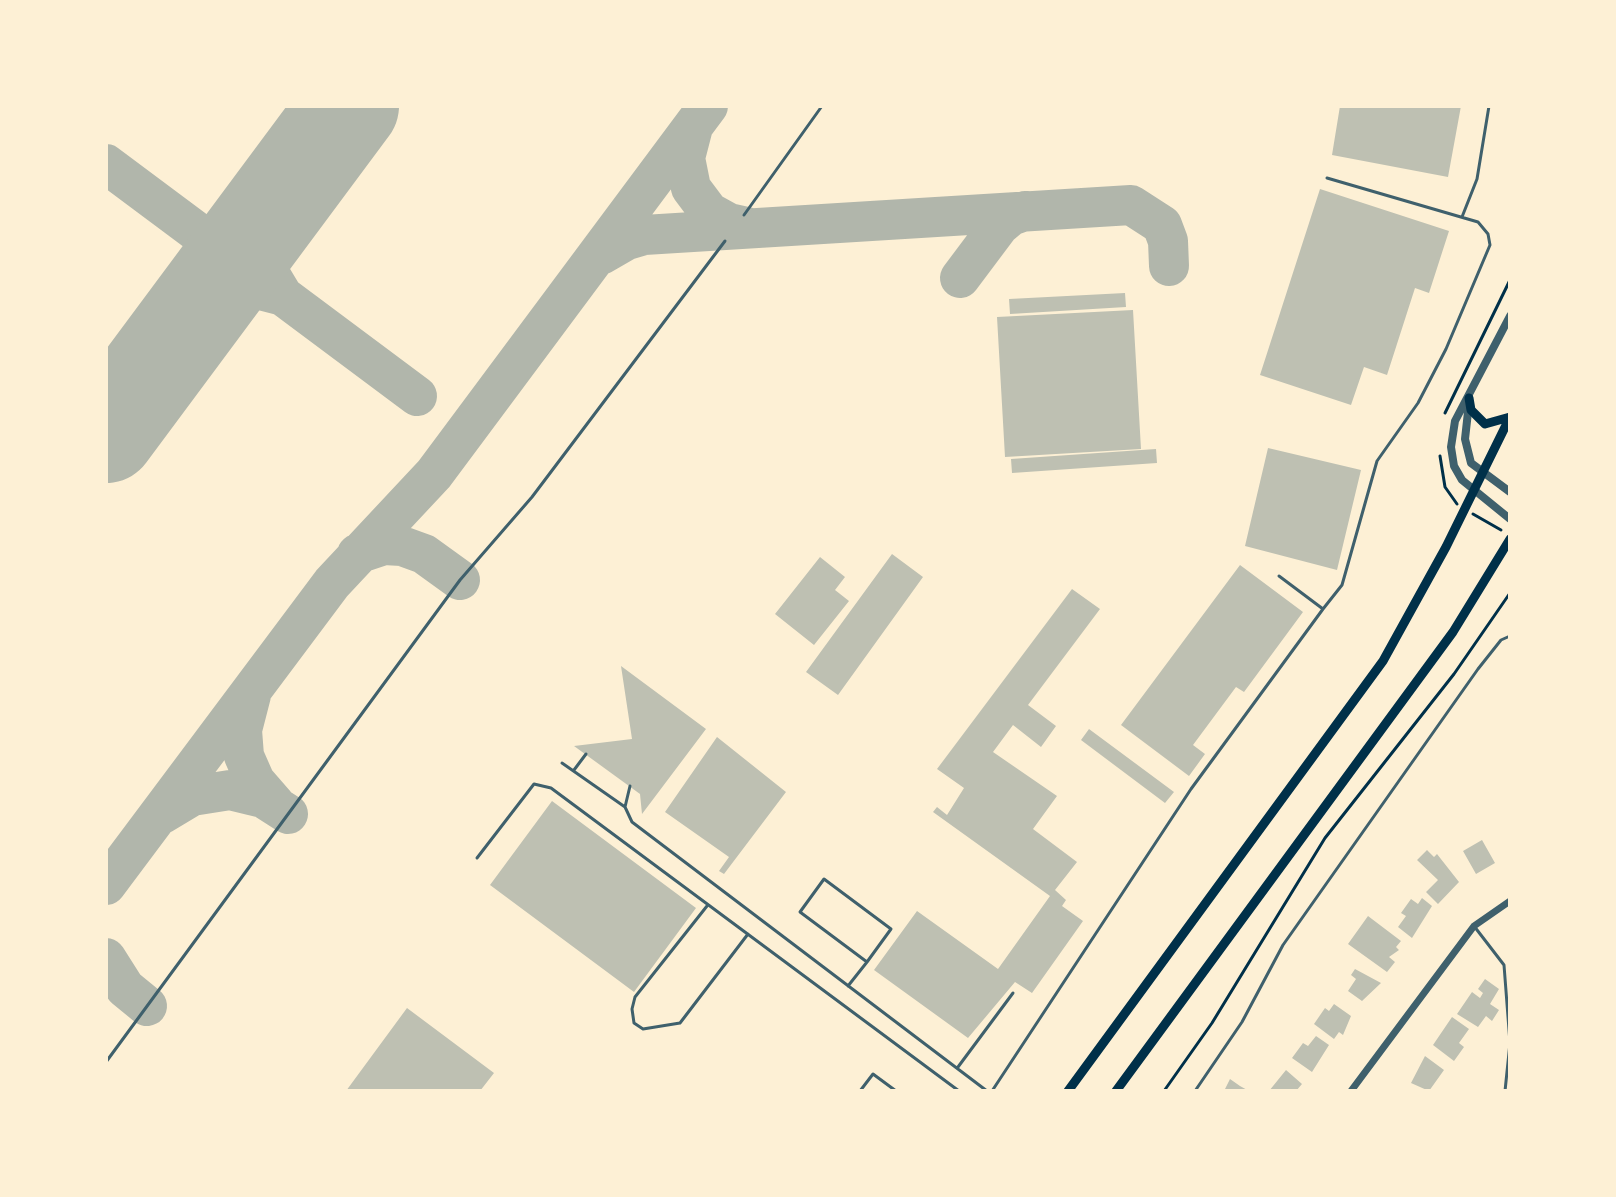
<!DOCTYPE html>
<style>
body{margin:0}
#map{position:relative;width:1616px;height:1197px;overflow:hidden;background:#fdf0d5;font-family:"DM Sans",sans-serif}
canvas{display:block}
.frame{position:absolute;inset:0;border:108px solid #fdf0d5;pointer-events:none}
</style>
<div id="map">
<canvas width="1616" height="1197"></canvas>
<div class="frame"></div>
</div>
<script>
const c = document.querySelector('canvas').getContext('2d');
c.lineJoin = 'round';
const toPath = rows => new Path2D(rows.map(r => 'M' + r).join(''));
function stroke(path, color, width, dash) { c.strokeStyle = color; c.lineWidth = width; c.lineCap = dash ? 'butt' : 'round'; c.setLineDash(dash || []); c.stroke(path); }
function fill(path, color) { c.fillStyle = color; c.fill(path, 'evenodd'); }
const taxiway = toPath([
 [693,127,685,158,691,188,709,212,729,223,747,227],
 [106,164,417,396],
 [601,255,627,240,644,235,1131,205,1162,225,1168,241,1169,266],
 [960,278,999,226,1011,216,1025,211],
 [148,385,215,298,252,288,283,296,265,266,263,238,315,161],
 [357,554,384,545,402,546,424,554,460,580],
 [251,695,242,730,244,756,255,781,275,804],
 [162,814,192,796,230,790,263,798,288,814],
 [106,885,332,583,434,474,708,106],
 [106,958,125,988,147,1006]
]);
const runway = toPath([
 [106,433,349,106]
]);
const building = toPath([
 [1340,106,1461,106,1448,177,1332,155],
 [1320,189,1449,231,1429,293,1415,288,1387,375,1364,367,1351,405,1260,375],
 [1125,293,1126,307,1010,314,1009,299],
 [1133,310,1141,449,1005,457,997,317],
 [1268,448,1361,470,1337,570,1245,546],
 [1156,449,1157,463,1012,473,1011,459],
 [892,554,923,577,838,695,806,672],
 [820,557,845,577,835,590,849,601,814,645,775,614],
 [1240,565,1303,612,1244,692,1236,687,1193,745,1205,754,1189,776,1121,725],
 [1072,589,1100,609,1028,705,1056,726,1041,747,1013,725,993,752,1057,796,1033,829,1077,862,1055,890,1066,900,1062,906,1083,921,1032,993,1015,982,968,1038,874,970,917,911,998,969,1050,896,933,812,937,807,947,815,964,788,937,769],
 [621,666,706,729,642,814,640,794,574,746,632,739],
 [1089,729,1174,792,1165,803,1081,740],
 [717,737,786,792,724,874,719,871,729,857,665,812],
 [552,801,696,908,634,992,490,885],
 [1482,840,1495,863,1476,874,1463,851],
 [1427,850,1434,857,1437,854,1459,882,1438,904,1426,892,1438,880,1417,860],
 [1422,898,1432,906,1412,938,1398,927,1406,916,1401,913,1411,899,1418,904],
 [1368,916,1401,941,1396,947,1399,950,1389,957,1395,962,1387,972,1348,944],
 [1355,969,1381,983,1362,1001,1348,991,1356,979,1351,975],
 [1485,979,1499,989,1490,1004,1499,1010,1492,1021,1486,1016,1478,1027,1457,1014,1472,992,1480,998,1483,993,1478,989],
 [1334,1004,1351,1016,1343,1035,1339,1032,1334,1039,1314,1024,1325,1008,1329,1011],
 [407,1008,494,1073,480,1091,346,1091],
 [1452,1017,1469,1029,1459,1043,1464,1047,1454,1061,1433,1045],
 [1316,1036,1329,1045,1312,1072,1292,1058,1303,1043,1308,1046],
 [1425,1056,1444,1070,1429,1091,1411,1083],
 [1286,1070,1302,1084,1296,1091,1269,1091],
 [1230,1079,1240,1086,1249,1091,1224,1091]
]);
const path = toPath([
 [1445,413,1510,280],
 [1440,456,1445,487,1457,504],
 [1473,514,1501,530],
 [1164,1091,1212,1023,1325,838,1454,674,1510,593]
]);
const service = toPath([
 [744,215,822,106],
 [1462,217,1477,179,1489,106],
 [1323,609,1342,585,1377,461,1418,403,1446,349,1490,245,1488,234,1478,222,1327,178],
 [562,763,625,807,632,822,987,1091],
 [574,770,586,754],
 [625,807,630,786],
 [477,858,534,784,551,788,959,1091],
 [707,906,635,997,632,1009,634,1023,643,1029,680,1023,748,934],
 [1474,926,1504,965,1510,1043,1505,1091],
 [848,986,867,962,891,929,824,879,800,912,867,962],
 [106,1062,460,580,532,497,725,241],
 [958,1067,1013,993],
 [860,1091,873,1074,896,1091],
 [992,1091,1191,789,1323,609,1279,576],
 [1195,1091,1242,1022,1283,945,1478,669,1501,640,1510,636]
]);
const minor = toPath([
 [1351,1091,1474,926,1510,901]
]);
const tertiary = toPath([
 [1510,316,1455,421,1451,447,1454,466,1462,480,1510,519],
 [1469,403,1465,439,1471,463,1510,492]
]);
const secondary = toPath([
 [1469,398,1471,410,1485,424,1510,417],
 [1068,1091,1383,661,1446,547,1510,417],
 [1116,1091,1453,632,1510,539]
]);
stroke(taxiway, '#b1b6ab', 40);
stroke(runway, '#b1b6ab', 100);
fill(building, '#bec0b2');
stroke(path, '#003049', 3);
stroke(service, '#3f606c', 3);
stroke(minor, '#3f606c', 7);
stroke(tertiary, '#3f606c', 8);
stroke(secondary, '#003049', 9);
</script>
